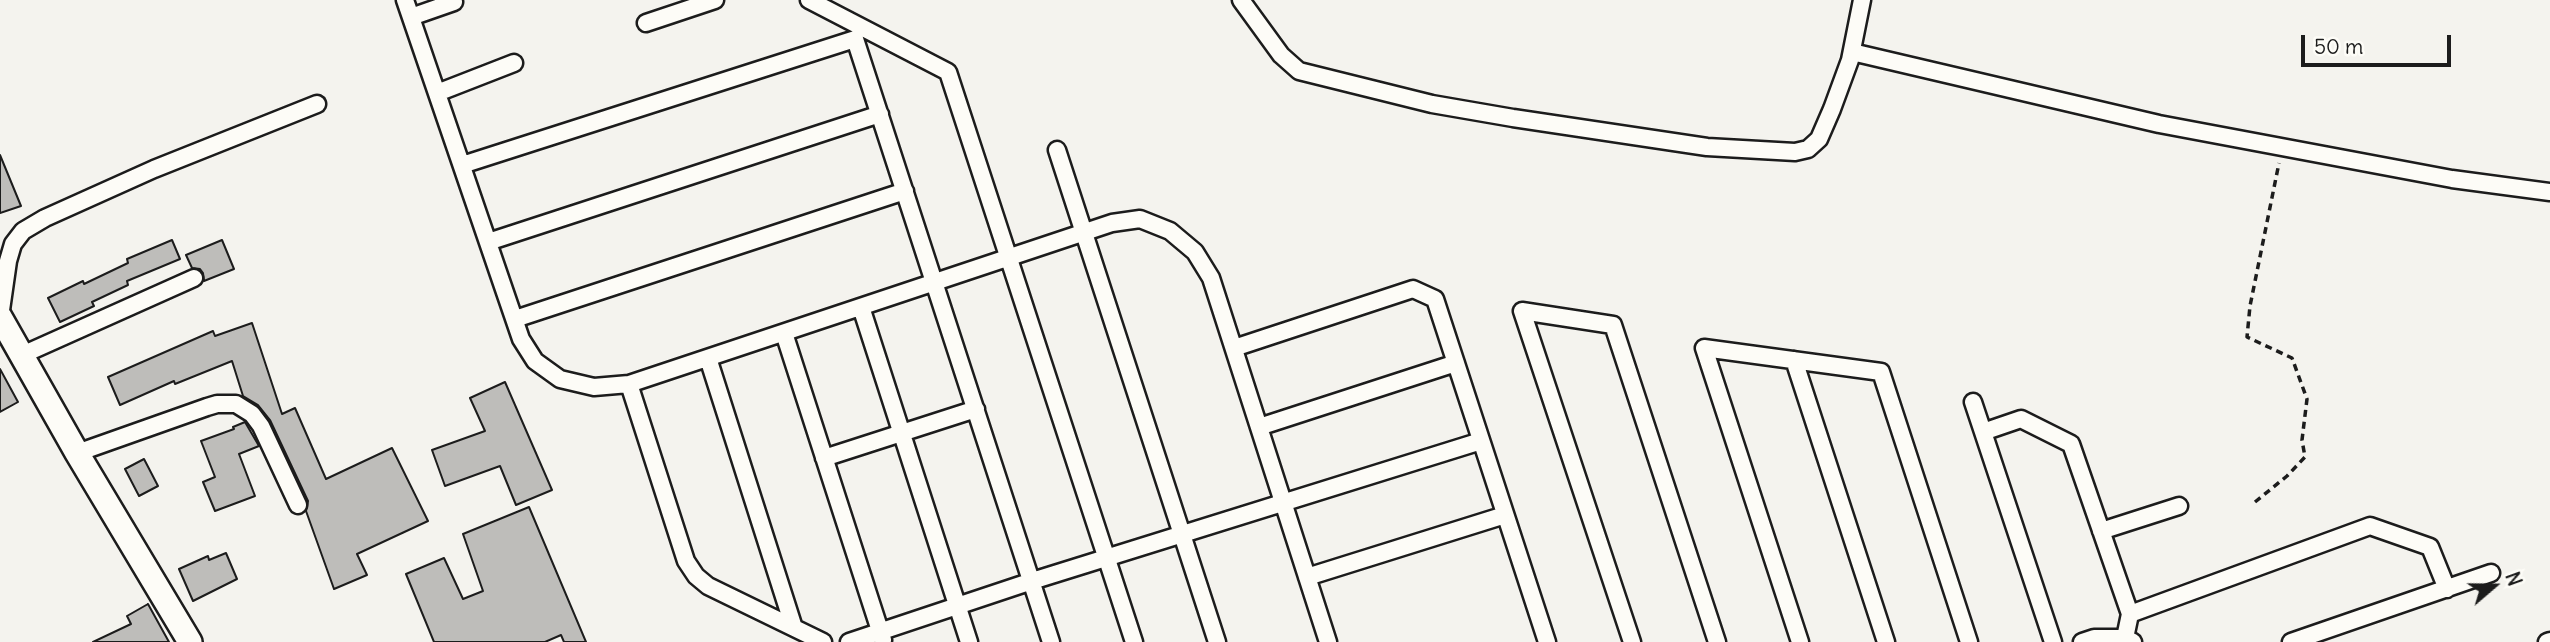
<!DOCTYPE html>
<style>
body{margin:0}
#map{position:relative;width:2550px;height:642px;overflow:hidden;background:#f4f3ee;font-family:Delius,sans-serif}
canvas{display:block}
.north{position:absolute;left:2459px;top:551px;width:70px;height:70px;-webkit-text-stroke:5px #fdfcf7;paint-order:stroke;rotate:70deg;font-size:19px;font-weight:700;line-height:28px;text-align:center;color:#1c1c1c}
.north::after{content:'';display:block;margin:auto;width:24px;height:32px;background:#1c1c1c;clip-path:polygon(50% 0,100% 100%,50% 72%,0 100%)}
.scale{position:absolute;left:2301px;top:35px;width:150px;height:32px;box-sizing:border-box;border:4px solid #1c1c1c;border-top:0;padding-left:9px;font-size:21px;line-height:24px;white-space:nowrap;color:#1c1c1c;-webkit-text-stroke:5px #fdfcf7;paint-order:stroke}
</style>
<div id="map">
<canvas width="2550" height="642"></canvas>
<div class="north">N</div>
<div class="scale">50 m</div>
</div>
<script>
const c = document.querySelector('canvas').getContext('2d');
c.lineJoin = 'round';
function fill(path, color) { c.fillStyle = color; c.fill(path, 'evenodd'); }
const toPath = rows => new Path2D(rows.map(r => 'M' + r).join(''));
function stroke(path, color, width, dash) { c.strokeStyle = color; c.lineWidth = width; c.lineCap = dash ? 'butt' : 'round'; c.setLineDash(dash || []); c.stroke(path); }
const building = toPath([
 [0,155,21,206,0,213,0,155],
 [172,240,180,259,127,281,128,285,92,302,94,306,60,322,48,298,83,281,84,284,128,263,127,259,172,240],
 [222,240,234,269,204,281,203,273,200,269,192,268,186,255,222,240],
 [252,323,282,414,295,408,326,479,392,448,428,521,357,554,367,575,334,589,306,511,308,501,270,420,258,405,243,396,232,361,175,384,174,381,120,405,108,377,213,331,215,336,252,323],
 [0,369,18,402,0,412,0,369],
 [505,382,552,490,516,505,500,466,445,486,432,450,485,431,470,398,505,382],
 [245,422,259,446,239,454,255,496,215,511,203,482,215,477,201,441,234,429,233,427,245,422],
 [144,459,158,486,139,496,125,469,144,459],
 [529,507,586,642,564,642,561,635,545,642,434,642,406,574,444,558,463,599,483,591,463,534,529,507],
 [226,553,237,579,193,601,179,569,208,556,209,560,226,553],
 [148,604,169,642,93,642,131,624,127,616,148,604]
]);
const path = toPath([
 [2255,502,2287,476,2305,457,2302,440,2307,399,2292,358,2247,337,2250,306,2279,163]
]);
const street = toPath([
 [405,0,521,339,535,361,560,379,594,387,629,384,1112,223,1140,219,1170,231,1195,252,1211,278,1328,642],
 [809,0,948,72,1134,642],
 [1241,0,1281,55,1299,71,1432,104,1513,118,1707,147,1795,152,1808,149,1819,139,1832,109,1850,60,1862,0],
 [411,17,454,2],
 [646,23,715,0],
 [1852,52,2159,124,2452,179,2550,192],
 [437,93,514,63],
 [1057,150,1217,642],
 [462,165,855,39,1051,642],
 [488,242,880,114],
 [861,307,969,642],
 [0,317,8,261,13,244,23,231,45,218,154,169,317,104],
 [515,319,905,191],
 [784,333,883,640],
 [1234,348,1413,289,1435,299,1547,642],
 [22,355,194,278],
 [708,358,794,628],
 [1794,360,1886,642],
 [629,384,686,561,696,576,708,586,823,642],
 [1973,402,2053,642],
 [1259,427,1456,363],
 [1983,432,2021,419,2071,444,2130,614],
 [77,453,207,407,217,404,236,404,252,414,261,426,298,505],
 [824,458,976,409],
 [2101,531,2179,506],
 [1307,577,1505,515],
 [2125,638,2130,614,2370,526,2430,547,2447,589],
 [849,642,1032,581,1481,441],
 [1632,642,1522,311,1613,325,1717,642],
 [1800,642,1704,348,1881,372,1969,642],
 [2082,642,2094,638,2125,638,2133,642],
 [2291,642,2491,573],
 [2547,642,2550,641]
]);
const secondary = toPath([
 [0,317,77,453,190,642]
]);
fill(building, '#bebdba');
stroke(building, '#1c1c1c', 2);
stroke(street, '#1c1c1c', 21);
stroke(secondary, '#1c1c1c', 28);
stroke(path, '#1c1c1c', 3.5, [7, 5]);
stroke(street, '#fdfcf7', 16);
stroke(secondary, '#fdfcf7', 23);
</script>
